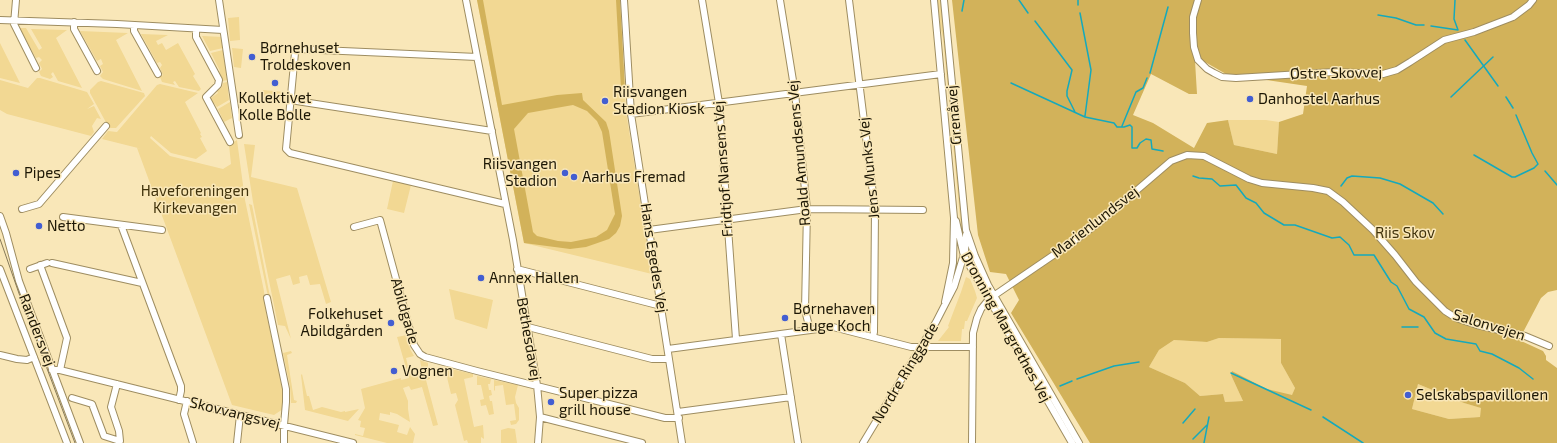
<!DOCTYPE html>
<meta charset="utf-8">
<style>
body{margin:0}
canvas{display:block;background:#f9e7b8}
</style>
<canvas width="1557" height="443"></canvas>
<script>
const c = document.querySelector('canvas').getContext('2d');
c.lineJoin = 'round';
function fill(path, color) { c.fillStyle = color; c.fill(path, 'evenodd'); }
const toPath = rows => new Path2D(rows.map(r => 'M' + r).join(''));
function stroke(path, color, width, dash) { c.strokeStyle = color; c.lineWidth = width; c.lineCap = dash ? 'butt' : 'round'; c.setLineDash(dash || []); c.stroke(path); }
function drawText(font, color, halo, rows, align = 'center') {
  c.font = font + ' "Exo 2",sans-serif'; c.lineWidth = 3; c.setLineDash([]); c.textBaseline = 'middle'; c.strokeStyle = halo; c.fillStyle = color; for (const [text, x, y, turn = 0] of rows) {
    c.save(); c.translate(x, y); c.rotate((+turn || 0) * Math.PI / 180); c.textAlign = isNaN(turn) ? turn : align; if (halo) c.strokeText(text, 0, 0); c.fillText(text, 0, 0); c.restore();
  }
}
const green = toPath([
 [477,0,620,0,626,112,652,274,524,243],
 [937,0,941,0,963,235,960,219,943,38,940,25],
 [239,17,240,40,230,41,228,18],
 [19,28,26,28,39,50,42,48,31,29,67,30,56,38,82,88,58,81,53,72,51,74,53,77,50,79,41,76,39,72,42,69,39,63,42,60,39,57,36,58],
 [80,31,128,33,116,40,142,91,103,79,100,76,103,72,100,66,103,64,101,59,97,61],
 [141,34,168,35,156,41,158,45,162,43,166,50,178,43,195,74,193,76,201,89,199,91,179,87,175,81,173,82,175,85,162,82,160,77,163,75,160,68,162,65,160,62,157,63],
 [202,36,223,37,222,40,223,48,210,51],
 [0,43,20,83,0,78],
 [232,48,243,49,241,68,234,67],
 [223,50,227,80,223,81,219,72,220,71,211,53],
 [37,78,40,78,87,92,94,104,87,109,94,106,101,119,97,118,92,126,94,132,91,136,7,114,0,110,0,80,28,88],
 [101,81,144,93,145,96,116,128,109,128,90,93,90,90,98,82],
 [227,82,229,100,217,107,214,103,212,103,211,98,218,93,217,91,222,87,223,83],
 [160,84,198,93,185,102,201,133,200,134,202,137,200,138,207,151,196,159,171,153,151,136,150,138,170,156,223,169,231,164,229,145,237,140,245,200,264,291,266,312,282,387,283,409,274,415,232,405,137,148,142,149,102,139,108,131,117,132,157,85],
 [263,90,285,92,284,102,262,100],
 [230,102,232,118,224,122,218,109],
 [1228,120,1266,120,1279,122,1277,154,1234,145],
 [244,144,255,145,251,177,297,188,331,302,326,304,320,284,310,285,307,275,299,277,300,283,293,285,290,275,276,279,291,339,285,326,278,325,253,202],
 [393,181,411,185,404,213,387,209],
 [249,204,252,205,272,307,267,292],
 [966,277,970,279,975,291,977,298,967,321,965,321,964,329,962,329,961,341,938,341,949,327,948,326,961,292],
 [449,289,493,300,487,329,455,319],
 [407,335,410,349,414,356,406,358,410,374,422,371,420,360,428,363,428,371,430,379,426,380,438,425,433,426,422,387,411,390,409,386,403,388,408,401,408,409,410,422,397,414,390,412,390,415,380,413,379,420,399,425,397,432,407,435,410,427,415,434,413,443,387,443,355,435,355,434,363,436,365,428,360,427,361,421,358,420,365,408,361,389,401,378,401,380,409,378,397,337],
 [1219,338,1281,339,1281,363,1295,388,1292,396,1267,389,1232,371,1231,375,1243,401,1225,402,1223,394,1200,396,1185,383,1149,367,1159,350,1174,340,1207,342],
 [291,351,292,353,287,355,294,400,297,401,296,403,291,403,290,386,283,353],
 [447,368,473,374,473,377,464,379,474,427,483,425,484,439,481,437,481,443,468,443,467,440,464,441,455,405,458,400,456,393,451,394,446,373],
 [302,374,307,396,309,396,313,410,322,407,341,412,345,411,345,412,359,409,348,421,305,410,301,375],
 [477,376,491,379,490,384,488,384,489,390,491,390,492,395,489,396,490,401,492,401,494,414,489,415,486,405,481,406,480,400,484,399,481,385,477,385],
 [494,380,518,385,515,397,516,403,519,408,519,420,516,424,511,425,510,421,516,420,514,404,506,405,503,385,495,386,495,390,494,391],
 [1418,384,1464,403,1482,408,1480,417,1449,419,1412,409],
 [508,428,515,429,517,443,501,443,501,430]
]);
const forest = toPath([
 [477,0,483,0,502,105,557,95,582,93,583,100,606,122,609,131,622,216,620,226,616,233,609,239,586,247,570,249,524,243],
 [573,105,587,111,597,121,602,132,615,214,607,230,596,237,571,242,558,241,537,236,533,232,514,129,528,113],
 [616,0,620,0,625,89,621,89],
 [952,0,1557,0,1557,290,1548,292,1541,298,1519,340,1543,351,1546,356,1546,360,1557,368,1557,443,1090,443,1011,313,1019,300,1006,274,990,272,978,235],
 [1195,61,1205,62,1226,74,1307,86,1303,114,1279,122,1277,154,1234,145,1228,120,1207,123,1194,148,1153,123,1133,115,1151,74,1189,94,1197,94],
 [1219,338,1281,339,1281,363,1295,388,1292,395,1267,389,1232,371,1231,375,1243,401,1225,402,1223,394,1200,396,1185,383,1149,367,1159,350,1174,340,1207,342],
 [1418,384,1464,403,1481,408,1480,417,1449,419,1412,409]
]);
const stream = toPath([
 [1019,0,1028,13],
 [1078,0,1078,5],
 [962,11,964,0],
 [1080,13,1091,70,1085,116],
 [1378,15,1396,18,1416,25,1424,25],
 [1035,21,1072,70,1067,91,1067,96,1075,112],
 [1431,26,1458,30,1454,19,1455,0],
 [1465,40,1498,86],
 [1150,73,1168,7],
 [1011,83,1085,117,1114,123,1117,127,1124,127,1130,125,1132,127,1132,148,1137,148,1140,143,1146,139,1151,140,1152,149,1163,151],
 [1451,97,1493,57],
 [1506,97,1513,108],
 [1122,126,1136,92,1143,88,1147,78],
 [1474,155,1512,177,1515,177,1534,168,1538,164,1532,153,1516,115],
 [1545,171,1557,185],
 [1193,176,1199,178,1212,179,1220,186,1236,185,1246,198,1256,203,1264,213,1284,225,1295,225,1332,238,1340,237,1349,245,1354,255,1374,255,1391,282,1397,286,1409,309,1424,317,1435,333,1446,339,1476,344,1480,351,1492,354,1519,368,1533,379],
 [1341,186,1347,178,1352,176,1380,178,1400,184,1433,203,1443,214],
 [1402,327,1418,327],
 [1231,373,1311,410],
 [1077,379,1114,366,1139,362],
 [1060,386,1072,381],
 [1323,417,1363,443],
 [1183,423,1195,409],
 [1193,439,1207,425],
 [1204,443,1209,417]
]);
const minor = toPath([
 [16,0,14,24,36,68],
 [219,0,239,135],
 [466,0,513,240,537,385,540,417,538,443],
 [624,0,631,114,682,443],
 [702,0,719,103,736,339],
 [780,0,795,93,807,209,805,310,810,330],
 [849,0,875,210,874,332,873,337],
 [934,0,954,218,953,263,945,302],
 [944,0,966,230,975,256,988,285,1079,443],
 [1198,0,1193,17,1193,33,1194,47,1198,60,1207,69,1214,73,1222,77,1236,78,1334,72,1383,74,1397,70,1410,62,1444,40,1474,32,1513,17,1529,5,1533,0],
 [0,20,117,24,223,30],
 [74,22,74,29,97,71],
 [134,25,134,31,158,74],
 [196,29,196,37,219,80,218,85,206,97,230,142],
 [477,57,298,49,295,53,286,149,290,153,505,204],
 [290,100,492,131],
 [631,114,941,74],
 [22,209,39,204,106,126],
 [0,216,6,233,19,281,80,443],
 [63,217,162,230],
 [956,221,964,256,1072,443],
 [121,225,181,386,181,391,179,400],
 [354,227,380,220,414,345,420,354,425,357,477,371,665,418,679,418],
 [649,230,807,209,923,210],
 [52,263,142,283],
 [40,265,67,338,60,370],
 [0,269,67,443],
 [30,269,47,263],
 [517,269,661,306],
 [267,298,286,389,286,402,284,425,284,443],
 [528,327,652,359,669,359],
 [781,334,798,443],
 [668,349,833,327,911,347,973,347],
 [0,355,17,359,27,360,34,357],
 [52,370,60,370,353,443],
 [72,398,92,404,104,436,120,441,119,431,111,407,117,384],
 [187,401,184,414,193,443],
 [678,412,791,397],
 [540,417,642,443],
 [237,443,240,415],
 [863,443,936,322,954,287,965,251,966,235],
 [972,443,973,333,977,318,981,309,989,299,1077,239,1102,220,1171,161,1187,155,1204,156,1249,179,1262,183,1313,188,1328,191,1343,202,1373,230,1395,255,1416,282,1445,311,1456,318,1477,325,1525,336,1549,346]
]);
const tram = toPath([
 [0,239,22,302,75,443]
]);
const markers = [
 [252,57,4,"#435ed1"],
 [275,83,4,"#435ed1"],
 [1250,99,4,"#435ed1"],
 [605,101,4,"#435ed1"],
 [16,173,4,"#435ed1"],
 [565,173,4,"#435ed1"],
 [574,177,4,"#435ed1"],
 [39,226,4,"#435ed1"],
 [481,278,4,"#435ed1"],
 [785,318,4,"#435ed1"],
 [391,323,4,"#435ed1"],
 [394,371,4,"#435ed1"],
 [1408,395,4,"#435ed1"],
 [551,402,4,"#435ed1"]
];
const poiNames = [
 ["Børnehuset",260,48],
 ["Troldeskoven",260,65],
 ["Riisvangen",613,92],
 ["Stadion Kiosk",613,109],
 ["Kollektivet",275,98,"center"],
 ["Kolle Bolle",275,115,"center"],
 ["Danhostel Aarhus",1258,99],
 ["Riisvangen",557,164,"right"],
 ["Stadion",557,181,"right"],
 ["Pipes",24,173],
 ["Aarhus Fremad",582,177],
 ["Netto",47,226],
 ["Annex Hallen",489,278],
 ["Børnehaven",793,309],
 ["Lauge Koch",793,326],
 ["Folkehuset",383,314,"right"],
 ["Abildgården",383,331,"right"],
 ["Vognen",402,371],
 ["Super pizza",559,393],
 ["grill house",559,410],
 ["Selskabspavillonen",1416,395]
];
const streetNames = [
 ["Østre Skovvej",1336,73,-1],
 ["Grenåvej",954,115,-95],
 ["Roald Amundsens Vej",799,153,-95],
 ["Jens Munks Vej",869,168,-96],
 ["Fridtjof Nansens Vej",723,169,-94],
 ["Marienlundsvej",1095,222,-38],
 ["Hans Egedes Vej",654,258,81],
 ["Abildgade",405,311,74],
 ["Salonvejen",1489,325,17],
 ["Dronning Margrethes Vej",1006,327,61],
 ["Randersvej",37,330,69],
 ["Bethesdavej",529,339,80],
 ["Nordre Ringgade",905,373,-59],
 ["Skovvangsvej",235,413,14]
];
const parkNames = [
 ["Haveforeningen",195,191],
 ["Kirkevangen",195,208],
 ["Riis Skov",1405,233]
];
fill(green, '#f2d893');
fill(forest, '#d2b25a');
stroke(stream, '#15a9bc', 1.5);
stroke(minor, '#9e8d61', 8);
stroke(minor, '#fff', 6);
stroke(tram, '#857959', 1);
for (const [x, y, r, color] of markers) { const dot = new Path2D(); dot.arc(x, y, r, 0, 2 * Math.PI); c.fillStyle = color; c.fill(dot); stroke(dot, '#f9e7b8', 1.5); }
drawText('15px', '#1d1705', '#f9e7b8', poiNames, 'left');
drawText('15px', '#1d1705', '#f9e7b8', streetNames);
drawText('15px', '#40320b', '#f9e7b8', parkNames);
</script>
